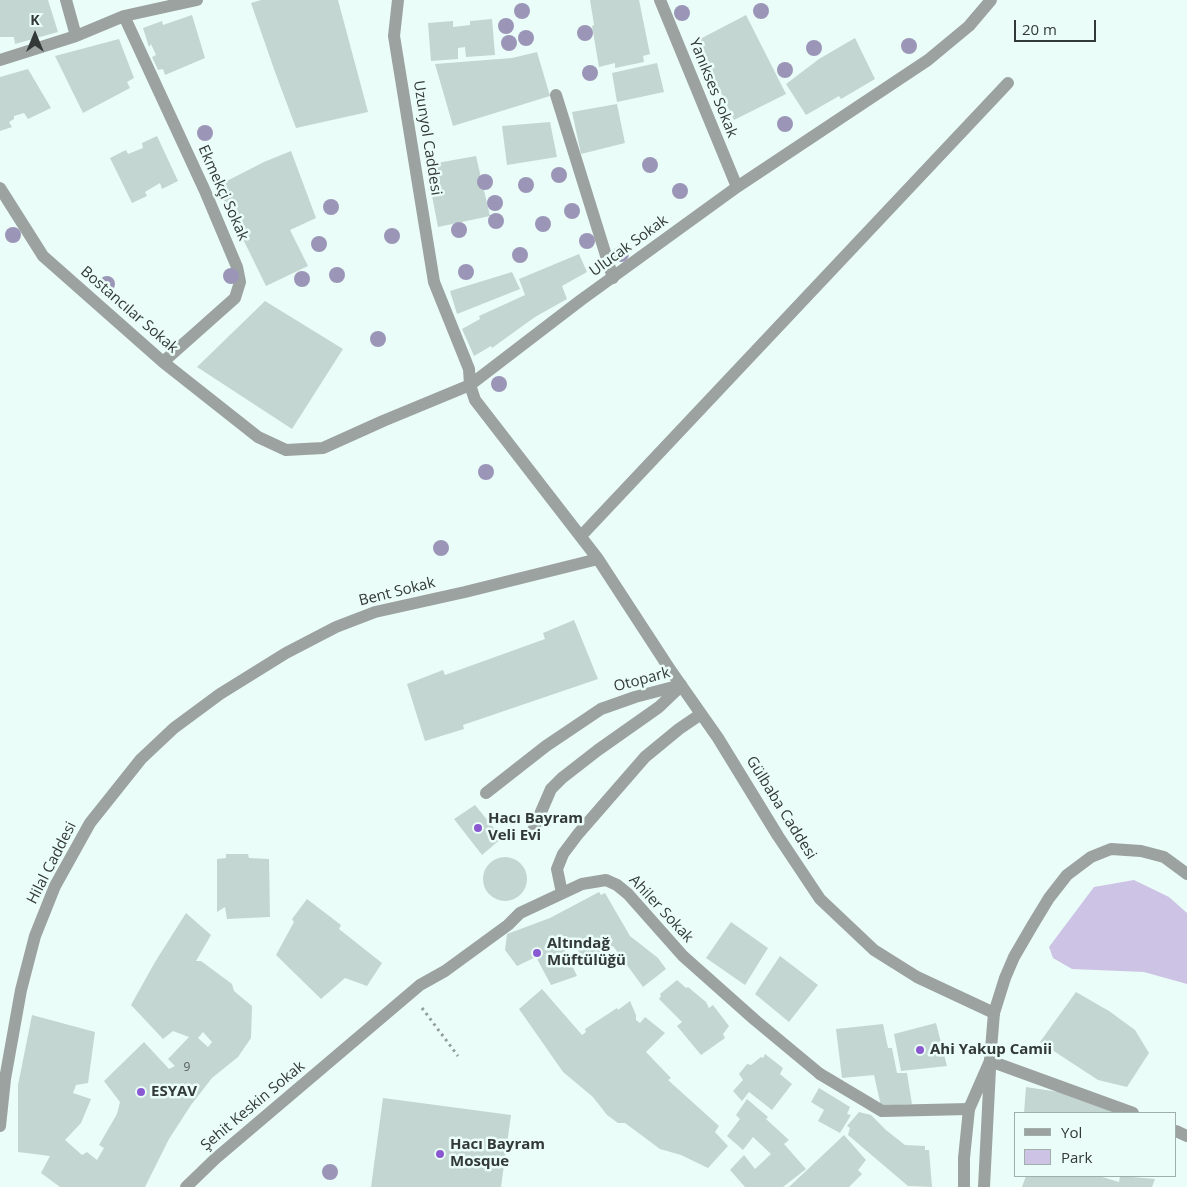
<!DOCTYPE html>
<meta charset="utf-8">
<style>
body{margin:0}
#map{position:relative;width:1187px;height:1187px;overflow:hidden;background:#ebfdf8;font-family:"Open Sans",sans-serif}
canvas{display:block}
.legend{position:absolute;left:1014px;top:1112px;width:162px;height:65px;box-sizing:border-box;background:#ebfdf8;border:1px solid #a1afab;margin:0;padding:6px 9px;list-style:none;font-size:15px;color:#323937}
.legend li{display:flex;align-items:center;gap:10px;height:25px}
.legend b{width:25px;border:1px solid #a1afab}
.north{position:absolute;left:10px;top:10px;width:50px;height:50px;-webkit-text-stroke:4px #ebfdf8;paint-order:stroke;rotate:0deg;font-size:14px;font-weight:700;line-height:20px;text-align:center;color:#323937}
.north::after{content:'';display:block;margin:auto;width:18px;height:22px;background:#323937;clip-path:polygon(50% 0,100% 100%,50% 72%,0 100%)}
.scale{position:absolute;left:1014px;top:20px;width:82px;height:22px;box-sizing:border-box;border:2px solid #323937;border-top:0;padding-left:6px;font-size:15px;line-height:18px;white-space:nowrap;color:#323937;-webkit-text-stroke:4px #ebfdf8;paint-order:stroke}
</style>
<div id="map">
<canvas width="1187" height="1187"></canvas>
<ul class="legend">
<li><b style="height:6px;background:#9ba2a0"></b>Yol</li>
<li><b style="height:14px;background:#cdc3e4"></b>Park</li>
</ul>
<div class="north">K</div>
<div class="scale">20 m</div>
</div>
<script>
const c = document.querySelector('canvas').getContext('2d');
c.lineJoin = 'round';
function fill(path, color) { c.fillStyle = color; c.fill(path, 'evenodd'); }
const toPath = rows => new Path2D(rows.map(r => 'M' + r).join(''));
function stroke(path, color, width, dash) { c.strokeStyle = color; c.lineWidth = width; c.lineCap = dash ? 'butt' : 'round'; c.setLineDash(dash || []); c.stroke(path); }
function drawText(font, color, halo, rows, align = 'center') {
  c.font = font + ' "Open Sans",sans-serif'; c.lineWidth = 5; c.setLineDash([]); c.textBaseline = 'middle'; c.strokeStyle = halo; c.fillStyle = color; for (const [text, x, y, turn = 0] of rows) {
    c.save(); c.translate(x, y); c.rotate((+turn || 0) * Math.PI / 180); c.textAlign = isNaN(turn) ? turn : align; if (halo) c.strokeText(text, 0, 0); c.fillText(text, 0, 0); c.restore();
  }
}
const green = toPath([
 [1134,880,1169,897,1187,913,1187,984,1144,972,1072,969,1053,958,1049,947,1094,887]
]);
const building = toPath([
 [0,0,48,0,58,32,15,44,14,37,0,37],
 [261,0,338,0,368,112,296,128,275,72,251,3],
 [590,0,639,0,650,54,643,56,644,62,615,68,615,63,599,67,592,26,594,25],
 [192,15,205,58,165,75,163,69,158,70,152,57,156,55,151,44,149,47,143,28,162,21,163,25],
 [746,15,786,94,734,120,712,74,708,75,699,52,703,51,700,39],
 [492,19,495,55,466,57,465,47,458,48,458,59,431,61,428,23,453,21,453,27,470,25,470,21],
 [855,38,875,79,841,99,839,96,806,115,786,84,819,59],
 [119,39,134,78,127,82,130,88,83,113,55,56],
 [537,52,550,96,453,126,435,64,512,58],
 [657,63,664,92,617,102,612,73],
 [28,69,51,108,28,119,24,113,14,116,14,119,9,122,12,127,0,131,0,77],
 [617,104,625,143,581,154,572,112],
 [550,122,557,157,507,165,502,126],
 [157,136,178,181,162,189,160,183,145,192,147,196,132,203,110,158,126,150,128,154,143,148,142,143],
 [291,151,316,218,290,230,308,266,266,286,217,186,264,162],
 [476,156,490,216,438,227,426,165],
 [579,254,587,272,562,286,567,299,535,317,492,348,491,346,474,356,462,329,480,319,479,316,525,295,519,279],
 [512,272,520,289,457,314,450,291],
 [265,301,343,349,292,429,197,367],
 [574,620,598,679,463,725,464,729,425,741,407,684,443,670,445,675,545,639,543,633],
 [475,805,502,838,482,855,454,819],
 [226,854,248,854,249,858,269,859,270,917,227,919,225,907,217,912,217,859,226,858],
 '483 879a22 22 0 1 1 44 0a22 22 0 1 1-44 0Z',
 [599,892,601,895,605,893,630,936,658,958,666,969,643,987,613,946,590,965,567,938,560,940,577,976,551,985,536,957,517,966,505,950,507,934,550,918],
 [307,899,341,925,339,929,382,963,367,986,345,978,321,999,276,955,294,922,292,919],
 [186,913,211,935,196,961,201,961,232,984,234,991,252,1006,251,1038,238,1057,212,1078,191,1105,169,1139,145,1187,60,1187,41,1173,50,1156,18,1152,18,1085,32,1015,95,1032,88,1083,76,1085,73,1093,91,1099,81,1123,65,1140,82,1155,87,1152,97,1160,104,1148,99,1145,117,1114,120,1102,104,1081,144,1042,169,1069,175,1066,168,1059,189,1037,173,1031,163,1039,131,1005,155,962],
 [203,1032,212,1042,208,1047,198,1038],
 [731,922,768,948,745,985,706,958],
 [780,956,818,985,789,1022,755,994],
 [677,980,686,988,688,987,706,1002,709,1008,713,1005,729,1026,723,1034,725,1038,701,1055,677,1026,682,1022,659,999,661,996,660,994],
 [542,989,582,1035,586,1032,585,1029,617,1008,618,1010,630,1001,636,1015,636,1020,640,1023,645,1017,665,1033,646,1052,671,1078,668,1080,719,1126,715,1132,728,1146,708,1168,681,1155,660,1149,625,1123,618,1123,607,1115,593,1097,563,1072,519,1009],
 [1076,992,1109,1011,1135,1030,1149,1053,1127,1087,1098,1080,1040,1042],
 [936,1023,947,1066,901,1071,894,1034],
 [883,1024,888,1048,892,1048,897,1073,907,1073,912,1104,881,1106,874,1075,842,1078,836,1029],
 [765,1054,783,1068,780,1074,792,1084,772,1110,749,1092,742,1101,733,1091,743,1080,739,1074,747,1064,751,1065,761,1057,763,1058],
 [1026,1087,1059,1092,1117,1113,1024,1113],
 [819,1088,850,1107,847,1114,851,1115,840,1133,818,1121,824,1110,811,1102],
 [383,1098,511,1115,501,1187,371,1187],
 [747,1099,768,1117,766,1119,789,1140,784,1144,806,1169,783,1187,745,1187,730,1170,744,1155,755,1169,771,1154,753,1137,743,1150,727,1136,740,1119,736,1115],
 [859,1112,871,1115,886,1130,905,1145,925,1146,925,1150,929,1150,932,1187,908,1186,848,1135,850,1128,847,1126],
 [844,1135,866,1160,858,1170,862,1174,849,1187,789,1187],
 [1026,1176,1099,1176,1119,1182,1120,1176,1155,1179,1152,1187,1022,1187]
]);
const path = toPath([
 [422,1008,458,1056]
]);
const service = toPath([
 [486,793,546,746,601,709,635,697,681,685],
 [531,835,551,789,562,778,598,750,659,707,680,687]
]);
const pedestrian = toPath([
 [820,1074,882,1111,969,1109]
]);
const minor = toPath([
 [66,0,76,36],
 [398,0,394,36,434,282,469,369,470,385,475,400,598,559,671,671,718,738,778,836,820,899,874,950,917,977,994,1013],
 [660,0,737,187],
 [124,16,205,191,237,267,240,282,235,298,163,362],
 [0,60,76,36,124,16,197,0],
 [556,95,613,278],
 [0,188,43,256,163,362,258,437,286,450,323,448,383,421,470,385,581,300,737,187,928,60,969,26,991,0],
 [581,536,1008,83],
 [562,893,557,869,563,854,578,834,645,757,679,729,701,714],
 [990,1061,1133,1113],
 [0,1126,5,1079,21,990,35,936,55,886,90,823,141,759,174,728,220,694,286,653,336,627,375,612,465,592,598,559],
 [1176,1131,1187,1136],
 [186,1187,215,1159,420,985,445,971,508,925,520,913,582,884,606,880,617,885,628,894,683,956,755,1020,820,1074],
 [964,1187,964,1158,969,1109,990,1061],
 [984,1187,990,1069]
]);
const tertiary = toPath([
 [990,1061,994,1013,1005,978,1014,957,1032,926,1049,898,1067,875,1091,857,1111,849,1141,851,1164,857,1187,874]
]);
const trees = [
 [522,11],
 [761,11],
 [682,13],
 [506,26],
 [585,33],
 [526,38],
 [509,43],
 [909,46],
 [814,48],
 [785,70],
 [590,73],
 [785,124],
 [205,133],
 [650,165],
 [559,175],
 [485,182],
 [526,185],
 [680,191],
 [495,203],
 [331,207],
 [572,211],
 [496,221],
 [543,224],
 [459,230],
 [13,235],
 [392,236],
 [587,241],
 [319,244],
 [621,254],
 [520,255],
 [466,272],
 [337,275],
 [231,276],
 [302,279],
 [107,284],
 [378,339],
 [499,384],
 [486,472],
 [441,548],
 [330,1172]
];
const markers = [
 [478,828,5,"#8a59d2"],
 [537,953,5,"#8a59d2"],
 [920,1050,5,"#8a59d2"],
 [141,1092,5,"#8a59d2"],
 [440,1154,5,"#8a59d2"]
];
const numberNames = [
 ["9",187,1068]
];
const streetNames = [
 ["Yanıkses Sokak",713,88,68],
 ["Uzunyol Caddesi",427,138,81],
 ["Ekmekçi Sokak",223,193,66],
 ["Ulucak Sokak",629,246,-36],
 ["Bostancılar Sokak",129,310,41],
 ["Bent Sokak",397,592,-14],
 ["Otopark",642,680,-15],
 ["Gülbaba Caddesi",781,808,58],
 ["Hilal Caddesi",52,863,-63],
 ["Ahiler Sokak",661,909,47],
 ["Şehit Keskin Sokak",253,1106,-40]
];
const poiNames = [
 ["Hacı Bayram",488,819],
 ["Veli Evi",488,836],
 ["Altındağ",547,944],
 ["Müftülüğü",547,961],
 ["Ahi Yakup Camii",930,1050],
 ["ESYAV",151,1092],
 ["Hacı Bayram",450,1145],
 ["Mosque",450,1162]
];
fill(green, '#cdc3e4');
fill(building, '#c4d6d1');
stroke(path, '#919e9a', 3, [2.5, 4]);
stroke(service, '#9ba2a0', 12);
stroke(pedestrian, '#9ba2a0', 12);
stroke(minor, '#9ba2a0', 12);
stroke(tertiary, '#9ba2a0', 12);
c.fillStyle = '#9b96b7';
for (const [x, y] of trees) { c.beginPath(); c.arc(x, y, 8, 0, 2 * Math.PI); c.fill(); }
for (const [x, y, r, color] of markers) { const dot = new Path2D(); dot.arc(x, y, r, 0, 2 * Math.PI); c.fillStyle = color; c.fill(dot); stroke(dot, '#ebfdf8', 2); }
drawText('12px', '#56605e', null, numberNames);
drawText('15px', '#323937', '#ebfdf8', streetNames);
drawText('bold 15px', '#323937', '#ebfdf8', poiNames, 'left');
</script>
